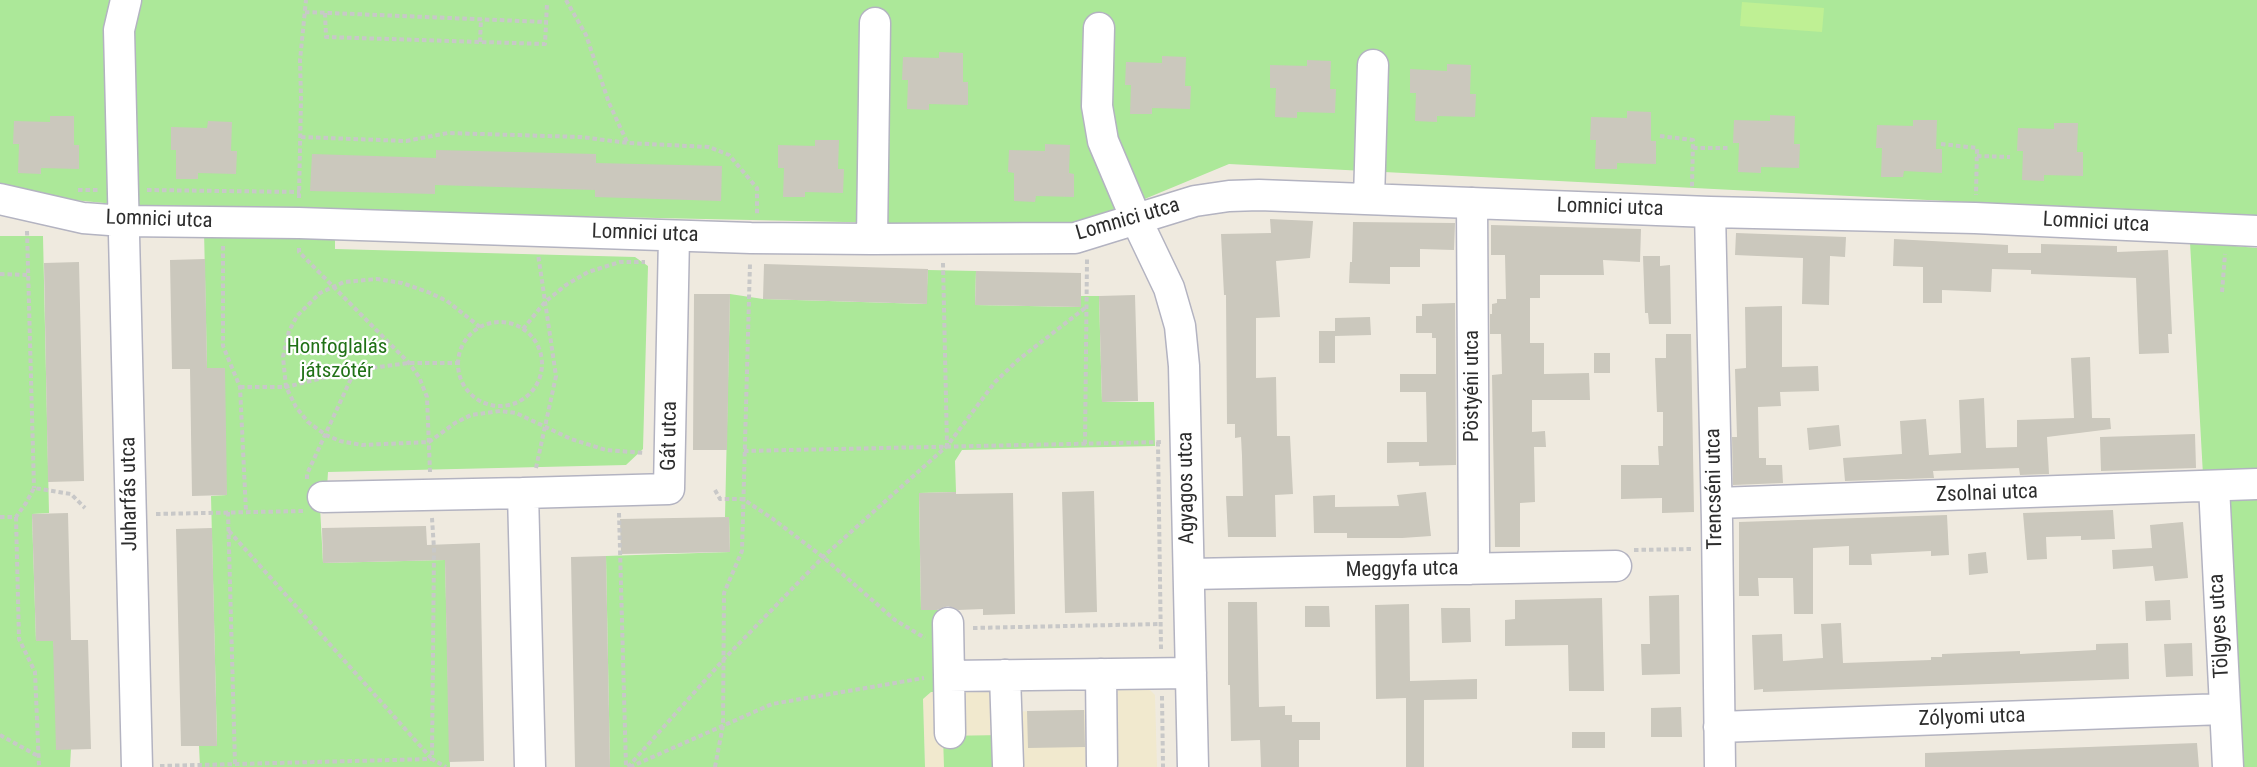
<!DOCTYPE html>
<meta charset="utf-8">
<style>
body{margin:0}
canvas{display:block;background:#efeadf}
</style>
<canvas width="2257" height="767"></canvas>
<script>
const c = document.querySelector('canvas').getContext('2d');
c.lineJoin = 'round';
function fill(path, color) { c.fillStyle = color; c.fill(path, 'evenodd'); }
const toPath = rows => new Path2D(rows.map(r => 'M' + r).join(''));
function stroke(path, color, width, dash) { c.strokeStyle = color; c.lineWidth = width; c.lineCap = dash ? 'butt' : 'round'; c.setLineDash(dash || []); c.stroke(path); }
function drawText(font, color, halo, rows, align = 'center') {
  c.font = font + ' "Roboto Condensed",sans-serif'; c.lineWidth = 4.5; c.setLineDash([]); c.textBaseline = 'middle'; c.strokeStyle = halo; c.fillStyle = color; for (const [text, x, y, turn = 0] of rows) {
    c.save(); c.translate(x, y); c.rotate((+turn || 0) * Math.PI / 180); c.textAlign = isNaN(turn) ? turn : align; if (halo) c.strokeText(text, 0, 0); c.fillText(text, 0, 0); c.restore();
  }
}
const education = toPath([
 [1119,688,1148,688,1155,695,1157,767,925,767,923,699,931,692,991,691,997,712,1089,710,1107,699]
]);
const green = toPath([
 [0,0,2257,0,2257,217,1229,164,1077,227,146,207,0,193],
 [204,230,335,234,335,249,635,257,648,266,643,449,626,465,328,472,327,488,319,488,323,563,445,560,450,767,200,767,199,746,217,745,211,496,227,495,207,368],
 [0,236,43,236,49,513,32,514,36,641,53,641,71,749,70,767,0,767],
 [2190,242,2257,248,2257,473,2203,475],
 [928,270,976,271,975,305,1080,307,1081,296,1099,296,1102,402,1154,402,1155,446,962,450,955,461,956,492,919,493,921,610,939,610,940,692,931,692,923,699,925,767,610,767,606,556,730,552,729,518,725,517,730,294,763,299,926,304],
 [2257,492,2257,767,2234,767,2229,493],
 [1002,735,1002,767,944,767,943,736]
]);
const pitch = toPath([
 [1742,2,1824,8,1822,32,1740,26]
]);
const building = toPath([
 [939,52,963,53,963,82,968,82,968,105,929,104,929,110,907,109,908,80,902,80,903,57,939,58],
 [1162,56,1186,57,1185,86,1191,86,1190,109,1152,108,1152,114,1130,114,1131,85,1125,85,1126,62,1162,63],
 [1307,60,1331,61,1330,89,1336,89,1335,113,1297,112,1297,118,1275,117,1276,88,1270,88,1270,65,1307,66],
 [1447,64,1471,65,1470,94,1476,94,1475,117,1437,116,1437,122,1415,121,1416,93,1410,93,1410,69,1447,71],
 [1627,111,1651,112,1651,141,1656,141,1656,164,1617,163,1617,169,1595,169,1596,140,1590,140,1591,117,1627,118],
 [1770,115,1795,116,1794,144,1800,144,1799,168,1761,167,1761,173,1738,172,1739,143,1733,143,1734,120,1770,121],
 [50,116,74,116,74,145,79,145,79,169,41,168,41,174,18,173,19,144,13,144,14,121,50,122],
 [1913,120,1937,120,1936,149,1942,149,1942,173,1904,171,1903,177,1881,177,1882,148,1876,148,1877,125,1913,126],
 [208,121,232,122,231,151,237,151,236,174,198,173,198,179,176,179,176,150,171,150,171,127,207,128],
 [2054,123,2078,123,2077,152,2083,152,2083,176,2044,175,2044,181,2022,180,2023,151,2017,151,2018,128,2054,129],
 [815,140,839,140,838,169,844,169,843,193,805,192,805,197,783,197,784,168,778,168,778,145,815,146],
 [1045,144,1070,145,1069,173,1074,174,1074,197,1036,196,1035,202,1014,201,1014,173,1008,172,1009,150,1045,151],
 [436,150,596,154,596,163,722,166,721,201,595,197,595,190,435,185,435,194,310,191,312,154,436,158],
 [1270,219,1313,221,1310,258,1276,261,1280,317,1256,318,1256,378,1276,377,1277,436,1290,436,1293,494,1275,495,1276,537,1228,537,1226,496,1243,496,1242,456,1241,437,1235,438,1235,424,1227,424,1226,295,1224,295,1221,234,1271,233],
 [1353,222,1455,223,1454,250,1420,249,1420,267,1390,267,1390,284,1349,283,1350,262,1352,262],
 [1491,225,1641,229,1640,262,1603,260,1604,275,1540,275,1540,298,1530,298,1530,343,1544,343,1544,374,1589,373,1590,400,1532,400,1532,432,1545,431,1546,447,1534,447,1535,502,1520,503,1520,547,1495,547,1492,375,1502,374,1501,334,1490,334,1490,314,1492,314,1492,304,1497,303,1497,299,1506,299,1505,255,1491,255],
 [1736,233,1846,237,1845,257,1830,256,1829,305,1802,304,1803,258,1735,255],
 [1894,239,2008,245,2008,253,2041,253,2041,244,2117,246,2117,252,2168,250,2172,334,2168,334,2169,353,2139,354,2136,278,2031,274,2031,270,1992,269,1991,292,1942,290,1942,303,1923,303,1923,267,1893,266],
 [1643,256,1660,256,1660,266,1670,265,1671,324,1649,324,1648,313,1645,313],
 [205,259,207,368,225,368,227,495,192,496,190,369,172,369,170,260],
 [79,262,84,481,48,482,44,263],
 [764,264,928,269,927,304,763,299],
 [976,271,1081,273,1081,307,975,305],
 [694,294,730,294,727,450,693,450],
 [1135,295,1138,401,1102,402,1099,296],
 [1455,303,1456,465,1419,466,1419,462,1387,463,1387,442,1427,442,1426,392,1400,392,1400,374,1436,374,1436,338,1432,338,1432,333,1416,333,1416,316,1422,316,1422,304],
 [1782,306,1782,367,1818,366,1819,391,1780,392,1781,406,1758,407,1759,458,1766,458,1766,465,1782,465,1783,483,1733,485,1732,437,1737,437,1735,369,1746,368,1745,307],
 [1370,317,1371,335,1335,336,1335,318],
 [1319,331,1335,331,1335,363,1319,363],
 [1666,334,1691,334,1694,512,1662,513,1662,498,1621,499,1621,465,1659,465,1658,446,1663,446,1663,412,1657,412,1655,358,1666,358],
 [1594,353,1610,353,1610,373,1594,373],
 [2090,357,2092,418,2110,418,2111,429,2047,437,2049,474,2020,475,2019,468,1933,471,1934,478,1845,481,1843,458,1902,454,1900,421,1926,419,1929,455,1961,453,1959,400,1984,398,1986,448,2017,447,2017,420,2074,418,2071,358],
 [1839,425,1841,446,1809,450,1807,428],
 [2195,434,2196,468,2101,471,2100,437],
 [1094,491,1097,612,1065,613,1062,492],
 [956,492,956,494,1013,493,1015,614,983,615,983,609,958,610,948,606,937,610,921,610,919,493],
 [1426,492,1431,536,1402,538,1347,538,1347,533,1314,533,1313,496,1335,495,1335,507,1399,506,1397,495],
 [2113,510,2115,539,2081,540,2081,536,2046,537,2047,559,2027,560,2023,513],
 [68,513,71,640,88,640,91,749,56,750,53,641,36,641,32,514],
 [1947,515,1949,555,1931,556,1931,551,1871,554,1872,565,1849,565,1849,546,1813,548,1813,614,1794,614,1793,578,1758,578,1759,596,1739,596,1739,522],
 [729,517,730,552,621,554,620,519],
 [2183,522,2188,578,2155,581,2153,566,2113,569,2112,550,2152,548,2150,525],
 [426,526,427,545,480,543,484,761,449,762,445,560,323,563,322,528],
 [212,528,217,746,181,746,176,529],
 [1986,552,1988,573,1969,575,1968,554],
 [606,556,610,767,575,767,571,557],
 [1679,595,1680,674,1642,675,1641,644,1650,644,1649,596],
 [1602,598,1604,691,1569,691,1568,645,1505,646,1505,620,1515,619,1515,600],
 [2170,600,2171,620,2146,621,2145,601],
 [1228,602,1257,602,1259,707,1285,706,1285,715,1292,715,1292,722,1320,722,1320,740,1299,740,1299,767,1261,767,1260,740,1231,741,1230,685,1228,685],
 [1409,604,1410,681,1477,679,1477,699,1424,700,1424,767,1406,767,1406,698,1376,699,1375,605],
 [1305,606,1329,606,1330,627,1305,627],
 [1441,608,1470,608,1471,642,1442,643],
 [1841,623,1843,663,1931,660,1931,657,1942,657,1942,654,2020,651,2020,654,2096,650,2096,644,2128,643,2129,679,1763,692,1763,689,1754,690,1752,635,1782,634,1783,661,1823,658,1821,624],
 [2192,643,2193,676,2166,677,2164,644],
 [1681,707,1682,737,1651,737,1651,708],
 [1084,710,1085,747,1028,748,1027,711],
 [1572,732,1605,732,1605,748,1572,748],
 [2197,743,2199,767,1925,767,1925,753]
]);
const path = toPath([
 [566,0,586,35,609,103,627,142],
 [305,12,546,22],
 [325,13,326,37,545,44,547,4],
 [480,42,481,19],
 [1660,136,1693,140,1692,187],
 [301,137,406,141,448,133,581,137,628,143,709,147,729,155,757,188,757,214],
 [1941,144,1977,148,1976,195],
 [1693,148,1729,148],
 [1977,156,2010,157],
 [78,190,100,190],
 [147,190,300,192],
 [299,198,301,98,300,60,306,0],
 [27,231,34,488],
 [223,246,223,346,240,387,246,512],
 [299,248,299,252,409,363,419,377,427,397,430,472],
 [943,263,947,445],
 [0,274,27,275],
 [2222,292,2225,254],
 '458 364a42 42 0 1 1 84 0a42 42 0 1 1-84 0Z',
 [480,327,447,301,428,292,402,283,377,279,344,282,320,293,297,316,289,331,283,357,286,387,296,407,308,422,326,435,340,441,362,445,429,442,455,423,471,415,500,411,516,413,571,439,606,450,645,453],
 [523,329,545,302,566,285,588,272,620,262,645,262],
 [240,387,286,387,355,370,409,363,458,363],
 [1158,442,1161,649],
 [1085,444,1087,259],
 [744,451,1163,442],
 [536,468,556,376,538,254],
 [307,479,307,474,355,370],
 [715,490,720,499,743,499,773,519,823,557,895,620,925,638],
 [228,512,235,764],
 [619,513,626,767],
 [156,514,304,511],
 [0,517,16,517,26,503,34,488,71,494,85,508],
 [16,517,19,639,35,672,39,767],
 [432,518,434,549,432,759,446,767],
 [229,531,431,758],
 [1634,550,1692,549],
 [973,628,1161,624],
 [1162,696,1163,767],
 [0,735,38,756],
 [160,766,431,759],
 [628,767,724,659,823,557,947,446,995,382,1018,360,1085,308],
 [630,767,772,704,924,678],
 [715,767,723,725,724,593,742,551,750,263]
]);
const minor = toPath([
 [126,0,119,30,137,767],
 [1099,28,1097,106,1103,141,1136,219,1169,288,1180,326,1184,366,1193,767],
 [0,199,83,218,123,221,299,223,751,238,872,239,1075,238,1195,201,1229,196,1259,195,1710,212,1975,218,2257,231],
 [1369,199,1373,65],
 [1710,212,1717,522,1720,767],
 [872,239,875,23],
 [2214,486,2228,767],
 [323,497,523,493],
 [1717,503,2257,484],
 [1471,569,1474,551,1472,203],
 [1189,574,1616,566],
 [948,623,949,676,1191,673],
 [1101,674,1102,764],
 [1005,675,1008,765],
 [949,676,950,733],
 [1719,727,2224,709],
 [530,767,523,493,669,489,674,236]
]);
const streetNames = [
 ["Lomnici utca",1610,208,2],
 ["Lomnici utca",159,220,2],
 ["Lomnici utca",1128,220,-16],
 ["Lomnici utca",2096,223,3],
 ["Lomnici utca",645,234,2],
 ["Pöstyéni utca",1473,386,-90],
 ["Gát utca",670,436,-89],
 ["Agyagos utca",1187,488,-91],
 ["Trencséni utca",1715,489,-91],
 ["Juharfás utca",130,494,-91],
 ["Zsolnai utca",1987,494,-2],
 ["Meggyfa utca",1402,570,-1],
 ["Tölgyes utca",2220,626,-93],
 ["Zólyomi utca",1972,718,-2]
];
const parkNames = [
 ["Honfoglalás",337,348],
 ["játszótér",337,372]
];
fill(education, '#f1e9ce');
fill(green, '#ace899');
fill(pitch, '#bff094');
fill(building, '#cbc8bd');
stroke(minor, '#b3b3c1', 33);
stroke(path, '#c8c8c8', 4, [4.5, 3]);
stroke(minor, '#fff', 30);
drawText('21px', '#2d2d2d', '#fff', streetNames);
drawText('21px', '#207116', '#fff', parkNames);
</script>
